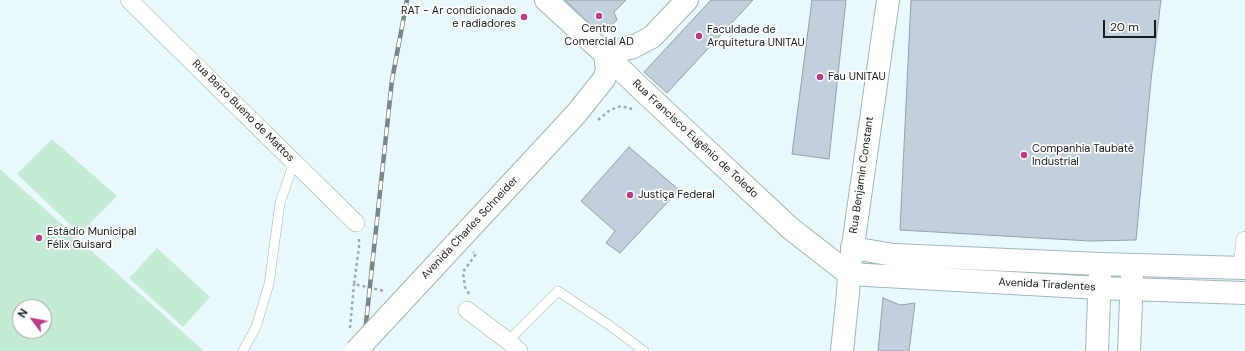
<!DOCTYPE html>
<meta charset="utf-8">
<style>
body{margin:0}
#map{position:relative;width:1245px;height:351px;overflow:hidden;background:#e8f9fd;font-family:"DM Sans",sans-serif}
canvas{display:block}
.north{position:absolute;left:12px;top:299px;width:40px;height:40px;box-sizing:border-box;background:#fff;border:1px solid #a1a5a5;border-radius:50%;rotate:302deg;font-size:11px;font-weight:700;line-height:16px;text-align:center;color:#151d1f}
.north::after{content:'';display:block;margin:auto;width:14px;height:18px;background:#bb3d8a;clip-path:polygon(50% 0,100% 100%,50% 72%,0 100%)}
.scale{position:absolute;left:1103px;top:20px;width:53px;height:18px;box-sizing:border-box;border:2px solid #151d1f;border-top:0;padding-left:5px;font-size:12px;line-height:14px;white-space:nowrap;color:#151d1f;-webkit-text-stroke:3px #fff;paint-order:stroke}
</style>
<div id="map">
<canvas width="1245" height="351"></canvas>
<div class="north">N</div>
<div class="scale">20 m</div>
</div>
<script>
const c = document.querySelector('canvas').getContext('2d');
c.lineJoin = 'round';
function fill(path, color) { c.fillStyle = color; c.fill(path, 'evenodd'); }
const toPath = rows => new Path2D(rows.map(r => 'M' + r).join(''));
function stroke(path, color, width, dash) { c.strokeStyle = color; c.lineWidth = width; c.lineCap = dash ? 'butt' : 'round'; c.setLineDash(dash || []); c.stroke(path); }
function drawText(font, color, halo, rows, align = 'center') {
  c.font = font + ' "DM Sans",sans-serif'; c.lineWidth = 3.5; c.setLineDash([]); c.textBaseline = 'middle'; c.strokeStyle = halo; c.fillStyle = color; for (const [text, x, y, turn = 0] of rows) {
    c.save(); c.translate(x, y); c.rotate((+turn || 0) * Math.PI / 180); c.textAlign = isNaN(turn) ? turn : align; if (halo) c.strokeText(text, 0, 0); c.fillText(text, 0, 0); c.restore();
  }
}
const green = toPath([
 [52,139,117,196,80,234,17,174],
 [0,169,204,351,0,351],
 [20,307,44,307,44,331,20,331],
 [157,248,210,297,183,327,129,278]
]);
const building = toPath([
 [565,0,626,0,614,12,617,20,609,27,595,29,565,0],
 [711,0,753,0,667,93,644,72,711,0],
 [812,0,846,0,829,159,792,154,812,0],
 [911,0,1161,0,1151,80,1136,240,1090,241,900,230,911,0],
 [629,147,679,190,620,253,606,243,615,231,581,201,629,147],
 [883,298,900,305,915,303,909,351,878,351,883,298]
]);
const path = toPath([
 [598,120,610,110,621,106,632,109],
 [359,239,359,247,354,284,384,291],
 [469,294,465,287,463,272,476,254,473,252],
 [350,328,354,284]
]);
const lane = toPath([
 [508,341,558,291,609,325,644,351],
 [243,351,256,327,269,284,280,203,294,162]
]);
const street = toPath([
 [129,0,356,223],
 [1242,267,1245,240],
 [467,310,508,341,519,351]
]);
const secondary = toPath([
 [852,248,894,255,1100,264,1245,268],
 [842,351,848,293,849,274,1100,288,1245,293],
 [1097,351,1100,273],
 [1129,351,1132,274]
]);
const primary = toPath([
 [546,0,605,54,639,87,790,228,849,274],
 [605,54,633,47,652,37,687,0],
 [576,114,604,79,607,70,605,54],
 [849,274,888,0]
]);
const rail = toPath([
 [363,351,392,80,407,0]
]);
const primaryBridge = toPath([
 [356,351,576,114]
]);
const markers = [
 [599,16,4,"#bb3d8a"],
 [524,17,4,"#bb3d8a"],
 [699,36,4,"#bb3d8a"],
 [820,77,4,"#bb3d8a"],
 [1024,155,4,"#bb3d8a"],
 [630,195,4,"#bb3d8a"],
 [39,238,4,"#bb3d8a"]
];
const poiNames = [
 ["RAT - Ar condicionado",516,11,"right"],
 ["e radiadores",516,24,"right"],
 ["Centro",599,29,"center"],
 ["Comercial AD",599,42,"center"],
 ["Faculdade de",707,30],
 ["Arquitetura UNITAU",707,43],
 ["Fau UNITAU",828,77],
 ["Companhia Taubaté",1032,149],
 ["Industrial",1032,162],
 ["Justiça Federal",638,195],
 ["Estádio Municipal",47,232],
 ["Félix Guisard",47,245]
];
const streetNames = [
 ["Rua Berto Bueno de Mattos",243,111,45],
 ["Rua Francisco Eugênio de Toledo",695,139,43],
 ["Rua Benjamin Constant",862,175,-82],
 ["Avenida Charles Schneider",470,228,-47],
 ["Avenida Tiradentes",1047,285,3]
];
fill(green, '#c4ebd5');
fill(building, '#c1d0dc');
stroke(building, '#92a1ac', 1);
stroke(lane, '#a2b6bb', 10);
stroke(street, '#a2b6bb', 18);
stroke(secondary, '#a2b6bb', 24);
stroke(primary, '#a2b6bb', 24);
stroke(path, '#9dabae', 2.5, [3, 3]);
stroke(lane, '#fff', 9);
stroke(street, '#fff', 17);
stroke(secondary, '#fff', 22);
stroke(primary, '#fff', 22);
stroke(rail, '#7a8689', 4.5);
stroke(rail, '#fff', 3, [9]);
stroke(primaryBridge, '#a2b6bb', 24, []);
stroke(primaryBridge, '#fff', 22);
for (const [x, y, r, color] of markers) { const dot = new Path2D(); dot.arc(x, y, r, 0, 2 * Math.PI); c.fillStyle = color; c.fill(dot); stroke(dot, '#fff', 1.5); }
drawText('11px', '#151d1f', '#fff', poiNames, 'left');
drawText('11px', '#151d1f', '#fff', streetNames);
</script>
